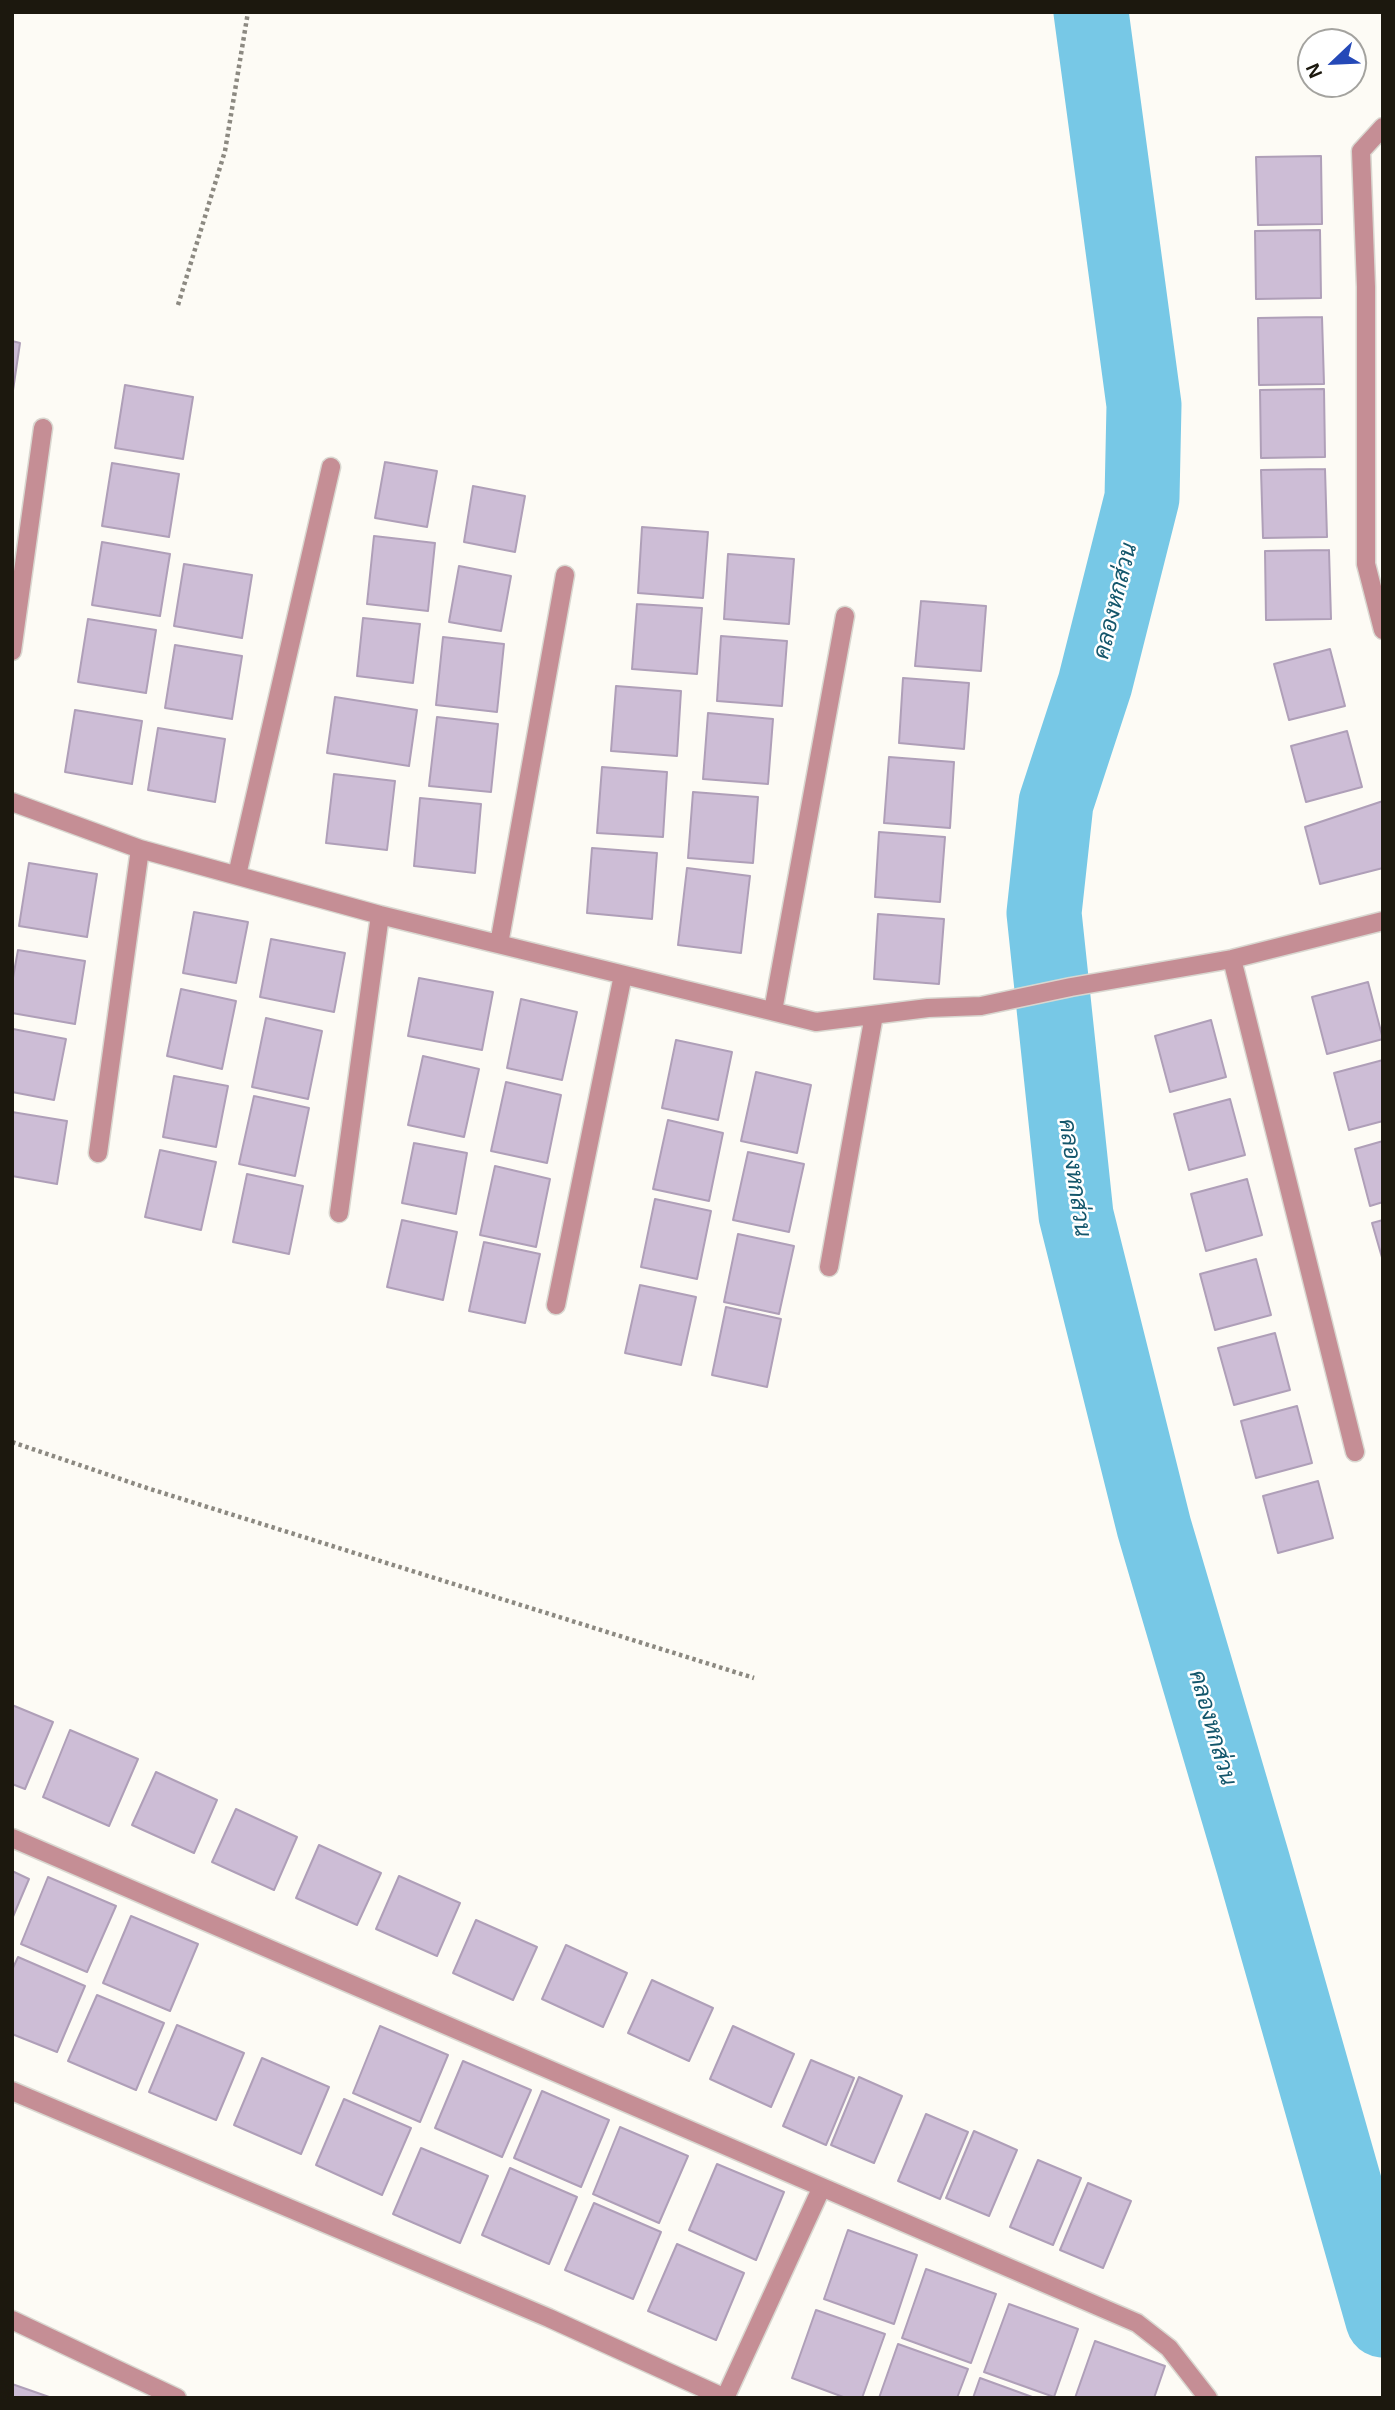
<!DOCTYPE html>
<meta charset="utf-8">
<style>
body{margin:0}
#map{position:relative;width:1395px;height:2410px;overflow:hidden;background:#fdfbf5;font-family:Helvetica,sans-serif}
canvas{display:block}
.frame{position:absolute;inset:0;border:14px solid #1c180e;pointer-events:none}
.north{position:absolute;left:1297px;top:28px;width:70px;height:70px;box-sizing:border-box;background:#fff;border:2px solid #a4a39f;border-radius:50%;rotate:247deg;font-size:19px;font-weight:700;line-height:28px;text-align:center;color:#1c180e}
.north::after{content:'';display:block;margin:auto;width:24px;height:32px;background:#2549b8;clip-path:polygon(50% 0,100% 100%,50% 72%,0 100%)}
</style>
<div id="map">
<canvas width="1395" height="2410"></canvas>
<div class="frame"></div>
<div class="north">N</div>
</div>
<script>
const c = document.querySelector('canvas').getContext('2d');
c.lineJoin = 'round';
const toPath = rows => new Path2D(rows.map(r => 'M' + r).join(''));
function stroke(path, color, width, dash) { c.strokeStyle = color; c.lineWidth = width; c.lineCap = dash ? 'butt' : 'round'; c.setLineDash(dash || []); c.stroke(path); }
function fill(path, color) { c.fillStyle = color; c.fill(path, 'evenodd'); }
function drawText(font, color, halo, rows, align = 'center') {
  c.font = font + ' Helvetica,Sarabun,sans-serif'; c.lineWidth = 5; c.setLineDash([]); c.textBaseline = 'middle'; c.strokeStyle = halo; c.fillStyle = color; for (const [text, x, y, turn = 0] of rows) {
    c.save(); c.translate(x, y); c.rotate((+turn || 0) * Math.PI / 180); c.textAlign = isNaN(turn) ? turn : align; if (halo) c.strokeText(text, 0, 0); c.fillText(text, 0, 0); c.restore();
  }
}
const river = toPath([
 [1091,12,1144,405,1142,498,1095,684,1056,803,1044,913,1076,1215,1154,1527,1253,1863,1383,2320]
]);
const building = toPath([
 [1321,156,1322,224,1258,225,1256,157,1321,156],
 [1320,230,1321,298,1256,299,1255,231,1320,230],
 [1322,317,1324,384,1259,385,1258,318,1322,317],
 [12,341,20,343,12,397,12,341],
 [125,385,193,397,183,459,115,448,125,385],
 [1324,389,1325,457,1261,458,1260,390,1324,389],
 [385,462,437,471,427,527,375,518,385,462],
 [112,463,179,474,169,537,102,526,112,463],
 [1325,469,1327,537,1263,538,1261,470,1325,469],
 [473,486,525,496,515,552,464,542,473,486],
 [642,527,708,532,703,598,638,593,642,527],
 [374,536,435,543,428,611,367,604,374,536],
 [102,542,170,554,160,616,92,605,102,542],
 [1329,550,1331,619,1266,620,1265,551,1329,550],
 [728,554,794,559,789,624,724,619,728,554],
 [184,564,252,575,242,638,174,626,184,564],
 [459,566,511,576,501,631,449,622,459,566],
 [921,601,986,606,981,671,915,666,921,601],
 [637,604,702,608,697,674,632,669,637,604],
 [363,618,420,624,413,683,357,676,363,618],
 [88,619,156,630,146,693,78,682,88,619],
 [721,636,787,641,782,706,717,701,721,636],
 [443,637,504,644,497,712,436,705,443,637],
 [175,645,242,656,232,719,165,708,175,645],
 [1330,649,1345,706,1289,720,1274,664,1330,649],
 [903,678,969,683,964,749,899,743,903,678],
 [616,686,681,691,677,756,611,751,616,686],
 [335,697,417,710,409,766,327,753,335,697],
 [75,710,142,721,132,784,65,772,75,710],
 [708,713,773,719,768,784,703,779,708,713],
 [437,717,498,724,491,792,429,786,437,717],
 [158,728,225,739,215,802,148,790,158,728],
 [1347,731,1362,787,1306,802,1291,746,1347,731],
 [889,757,954,762,950,828,884,823,889,757],
 [602,767,667,772,663,837,597,833,602,767],
 [334,774,395,781,387,850,326,843,334,774],
 [693,792,758,797,753,863,688,858,693,792],
 [420,798,481,804,475,873,414,866,420,798],
 [1383,801,1383,868,1320,884,1305,827,1383,801],
 [879,832,945,837,940,902,875,897,879,832],
 [592,848,657,853,652,919,587,913,592,848],
 [29,863,97,874,87,937,19,926,29,863],
 [687,868,750,876,741,953,678,945,687,868],
 [194,912,248,922,236,983,183,973,194,912],
 [878,914,944,919,939,984,874,979,878,914],
 [271,939,345,953,334,1012,260,997,271,939],
 [18,950,85,961,75,1024,12,1013,12,983,18,950],
 [419,978,493,992,482,1050,408,1036,419,978],
 [1368,982,1383,1039,1327,1054,1312,997,1368,982],
 [181,989,236,1001,222,1069,167,1056,181,989],
 [521,999,577,1012,562,1080,507,1068,521,999],
 [266,1018,322,1031,308,1099,252,1087,266,1018],
 [1211,1020,1226,1077,1170,1092,1155,1036,1211,1020],
 [13,1029,66,1039,54,1100,12,1092,13,1029],
 [676,1040,732,1052,718,1120,662,1108,676,1040],
 [423,1056,479,1069,464,1137,408,1125,423,1056],
 [1383,1060,1383,1121,1349,1130,1334,1073,1383,1060],
 [756,1072,811,1085,797,1153,741,1141,756,1072],
 [174,1076,228,1086,216,1147,163,1137,174,1076],
 [506,1082,561,1095,547,1163,491,1151,506,1082],
 [254,1096,309,1108,295,1176,239,1164,254,1096],
 [1230,1099,1245,1155,1189,1170,1174,1114,1230,1099],
 [12,1112,67,1121,57,1184,12,1176,12,1112],
 [668,1120,723,1133,709,1201,653,1189,668,1120],
 [1383,1141,1383,1202,1370,1206,1355,1149,1383,1141],
 [414,1143,467,1153,456,1214,402,1203,414,1143],
 [160,1150,216,1162,201,1230,145,1217,160,1150],
 [748,1152,804,1164,789,1232,733,1220,748,1152],
 [495,1166,550,1179,536,1247,480,1235,495,1166],
 [247,1174,303,1186,289,1254,233,1242,247,1174],
 [1247,1179,1262,1235,1206,1251,1191,1194,1247,1179],
 [655,1199,711,1211,697,1279,641,1267,655,1199],
 [402,1220,457,1232,443,1300,387,1287,402,1220],
 [1383,1220,1383,1261,1372,1223,1383,1220],
 [738,1234,794,1246,779,1314,724,1302,738,1234],
 [484,1242,540,1254,525,1323,469,1311,484,1242],
 [1256,1259,1271,1315,1215,1330,1200,1274,1256,1259],
 [640,1285,696,1297,681,1365,625,1353,640,1285],
 [726,1307,781,1319,767,1387,712,1375,726,1307],
 [1275,1333,1290,1390,1234,1405,1218,1348,1275,1333],
 [1297,1406,1312,1463,1256,1478,1241,1421,1297,1406],
 [1318,1481,1333,1538,1278,1553,1263,1496,1318,1481],
 [12,1705,53,1722,25,1789,12,1784,12,1705],
 [70,1730,138,1759,109,1826,43,1797,70,1730],
 [156,1772,217,1800,194,1853,132,1825,156,1772],
 [236,1809,297,1837,274,1890,212,1862,236,1809],
 [319,1845,381,1873,357,1925,296,1898,319,1845],
 [12,1871,29,1879,12,1919,12,1871],
 [399,1876,460,1903,437,1956,376,1929,399,1876],
 [48,1877,116,1906,87,1972,21,1944,48,1877],
 [131,1916,198,1944,170,2011,103,1983,131,1916],
 [476,1920,537,1947,513,2000,453,1973,476,1920],
 [566,1945,627,1973,603,2027,542,1999,566,1945],
 [18,1957,85,1986,57,2052,12,2034,12,1970,18,1957],
 [652,1980,713,2008,689,2061,628,2033,652,1980],
 [97,1995,164,2023,136,2090,68,2061,97,1995],
 [177,2025,244,2053,216,2120,149,2092,177,2025],
 [380,2026,448,2055,420,2122,353,2093,380,2026],
 [733,2026,794,2054,771,2107,710,2079,733,2026],
 [262,2058,329,2087,301,2154,234,2125,262,2058],
 [811,2060,854,2078,826,2145,783,2126,811,2060],
 [463,2061,531,2090,502,2157,435,2128,463,2061],
 [859,2077,902,2096,874,2163,831,2145,859,2077],
 [542,2091,609,2120,581,2187,514,2158,542,2091],
 [344,2099,411,2128,382,2195,316,2165,344,2099],
 [926,2114,968,2132,940,2199,898,2181,926,2114],
 [620,2127,688,2156,659,2223,593,2194,620,2127],
 [974,2131,1017,2150,989,2216,946,2198,974,2131],
 [421,2148,488,2176,460,2243,393,2214,421,2148],
 [1038,2160,1081,2178,1053,2245,1010,2227,1038,2160],
 [717,2164,784,2192,756,2260,689,2230,717,2164],
 [510,2168,577,2197,549,2264,482,2235,510,2168],
 [1088,2183,1131,2201,1103,2268,1060,2250,1088,2183],
 [594,2203,661,2232,633,2299,565,2270,594,2203],
 [848,2230,917,2255,894,2324,824,2299,848,2230],
 [677,2244,744,2273,716,2340,648,2311,677,2244],
 [926,2269,996,2294,971,2363,902,2338,926,2269],
 [1009,2304,1078,2329,1054,2397,984,2372,1009,2304],
 [816,2310,885,2334,862,2398,846,2398,792,2378,816,2310],
 [1095,2341,1165,2366,1154,2398,1075,2398,1095,2341],
 [898,2344,968,2369,957,2398,879,2398,898,2344],
 [980,2378,1035,2398,973,2398,980,2378],
 [12,2384,52,2398,12,2398,12,2384]
]);
const path = toPath([
 [178,305,225,151,248,12],
 [12,1442,147,1488,754,1678]
]);
const street = toPath([
 [1383,127,1361,151,1366,287,1366,564,1383,630],
 [12,651,43,428],
 [12,802,140,849,380,915,816,1022,928,1008,981,1006,1071,987,1232,959,1383,921],
 [237,875,331,467],
 [499,944,565,575],
 [1232,959,1355,1452],
 [773,1011,845,616],
 [98,1153,140,849],
 [339,1213,380,915],
 [829,1267,874,1015],
 [556,1305,623,975],
 [12,1838,1137,2323,1169,2348,1208,2398],
 [12,2091,549,2318,725,2398],
 [12,2320,177,2398],
 [725,2398,821,2189]
]);
const waterNames = [
 ["คลองหกส่วน",1116,601,-76],
 ["คลองหกส่วน",1074,1178,82],
 ["คลองหกส่วน",1212,1728,74]
];
stroke(river, '#77c8e6', 75);
fill(building, '#cdbdd6');
stroke(building, '#af9fb8', 2);
stroke(street, '#d9d7d0', 21);
stroke(path, '#8c8981', 4.5, [3.5, 3.5]);
stroke(street, '#c58e95', 18);
drawText('italic 23px', '#13566b', '#fff', waterNames);
</script>
